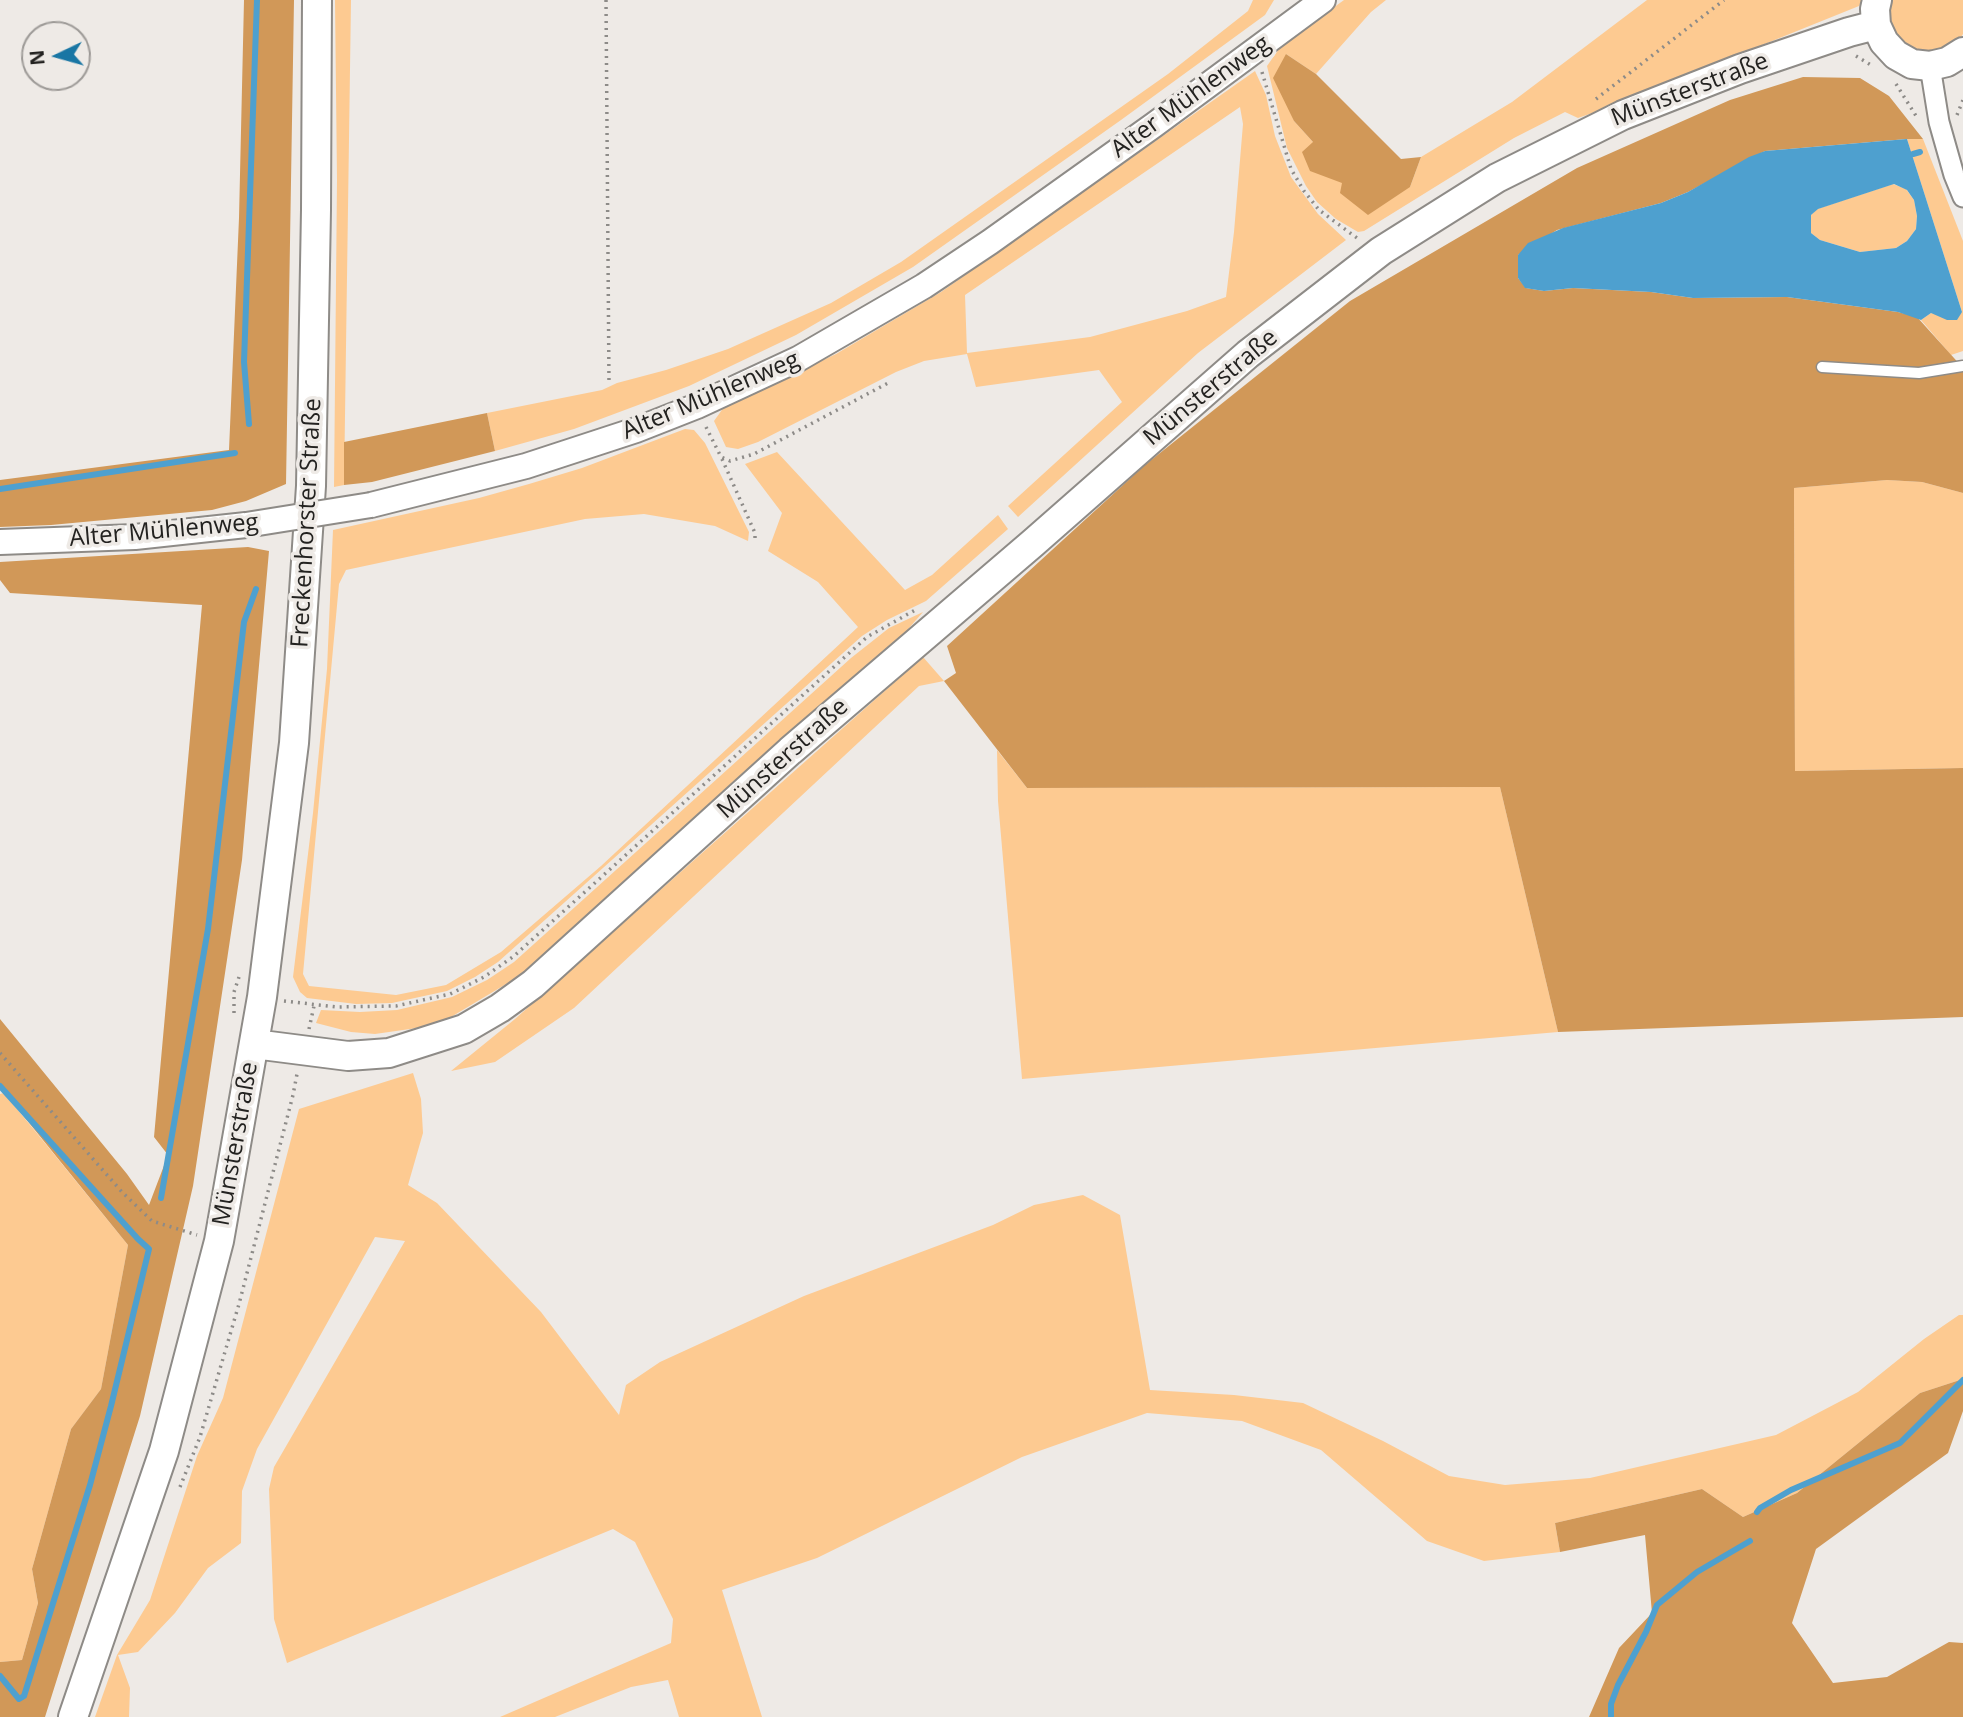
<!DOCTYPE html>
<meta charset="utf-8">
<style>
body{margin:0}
#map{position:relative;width:1963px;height:1717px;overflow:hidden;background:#eeeae6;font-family:"Open Sans",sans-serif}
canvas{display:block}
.north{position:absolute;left:21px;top:21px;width:70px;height:70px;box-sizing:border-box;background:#eeeae6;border:2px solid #9d9a97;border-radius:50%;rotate:265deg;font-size:19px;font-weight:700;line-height:28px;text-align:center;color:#232220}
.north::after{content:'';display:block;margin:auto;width:24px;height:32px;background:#1976a4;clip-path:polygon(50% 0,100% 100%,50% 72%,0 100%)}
</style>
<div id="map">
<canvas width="1963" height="1717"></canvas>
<div class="north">N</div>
</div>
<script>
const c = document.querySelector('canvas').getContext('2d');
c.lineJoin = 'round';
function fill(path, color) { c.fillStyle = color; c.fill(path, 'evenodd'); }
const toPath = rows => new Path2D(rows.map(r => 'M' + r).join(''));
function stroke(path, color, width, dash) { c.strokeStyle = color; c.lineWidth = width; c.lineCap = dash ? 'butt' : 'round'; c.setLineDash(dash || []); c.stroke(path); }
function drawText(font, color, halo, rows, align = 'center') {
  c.font = font + ' "Open Sans",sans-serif'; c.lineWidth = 7; c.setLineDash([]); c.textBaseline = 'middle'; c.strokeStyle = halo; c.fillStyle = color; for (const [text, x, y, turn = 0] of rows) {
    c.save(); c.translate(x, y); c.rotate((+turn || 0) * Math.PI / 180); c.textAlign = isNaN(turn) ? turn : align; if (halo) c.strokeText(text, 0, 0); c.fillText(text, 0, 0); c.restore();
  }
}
const green = toPath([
 [335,0,351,0,344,485,334,487,337,180],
 [1253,0,1274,0,1265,15,1121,120,913,267,796,335,689,386,574,429,495,451,487,413,602,390,617,383,666,370,728,349,831,303,901,262,1168,74,1248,11],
 [1344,0,1386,0,1371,12,1316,74,1286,54,1294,121,1313,142,1410,187,1421,157,1512,102,1647,0,1862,0,1859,6,1601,110,1578,118,1565,112,1514,138,1364,231,1358,232,1336,219,1317,202,1306,186,1287,148,1267,66,1281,46],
 [1888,0,1963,0,1963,34,1958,42,1937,54,1913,53,1888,28],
 [1255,71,1266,95,1275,136,1291,177,1318,214,1346,240,1198,353,1018,517,1008,506,1122,402,1099,370,976,387,967,354,924,361,896,372,758,442,738,449,726,447,714,421,724,407,836,354,941,292],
 [1240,107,1243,124,1234,232,1226,297,1187,311,1090,337,967,353,965,295],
 [1907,139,1923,139,1963,241,1963,351,1951,355,1921,320,1931,313,1937,314,1947,319,1962,312],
 [1893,184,1906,189,1914,200,1917,216,1916,229,1907,241,1896,248,1860,252,1820,240,1811,233,1811,215,1817,209],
 [685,429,694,430,705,443,749,532,748,541,715,526,644,514,585,519,346,570,339,584,303,974,309,986,396,995,446,985,501,952,601,866,858,627,818,582,768,551,782,513,745,464,777,452,905,590,932,575,998,515,1008,529,926,601,887,620,862,636,498,962,475,977,447,991,392,1003,356,1004,307,998,300,992,293,977,313,813,327,669,333,530,479,498,529,484,582,468],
 [1887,480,1922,482,1963,493,1963,768,1795,771,1794,488],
 [923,612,890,650,533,968,451,1017,424,1027,375,1034,351,1032,316,1023,321,1010,360,1012,397,1010,452,997,487,980,514,962,851,658,889,628],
 [923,657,944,681,919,686,574,1008,495,1062,451,1071,515,1019],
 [997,750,1027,788,1500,787,1558,1032,1022,1079,998,801],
 [413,1073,421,1099,423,1133,408,1185,437,1203,541,1312,619,1415,626,1385,660,1362,804,1296,993,1225,1034,1205,1083,1195,1120,1215,1150,1390,1234,1395,1303,1403,1383,1441,1449,1476,1505,1485,1590,1478,1776,1435,1858,1392,1924,1339,1959,1315,1963,1315,1963,1379,1920,1393,1797,1493,1743,1517,1702,1489,1555,1523,1560,1552,1484,1561,1427,1541,1321,1450,1242,1421,1147,1413,1022,1457,817,1558,722,1590,762,1717,679,1717,668,1680,631,1687,555,1717,500,1717,671,1643,673,1619,635,1542,613,1529,287,1663,274,1619,269,1489,274,1467,405,1241,375,1237,257,1449,242,1491,241,1543,208,1568,175,1613,138,1652,118,1655,130,1688,129,1717,95,1717,117,1655,150,1600,197,1456,223,1398,299,1109],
 [4,1093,128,1245,101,1389,71,1429,32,1569,38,1603,22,1660,0,1662,0,1094]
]);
const forest = toPath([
 [244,0,294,0,286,484,246,501,212,510,51,525,0,527,0,480,229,450,239,218],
 [1286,54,1316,74,1401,159,1421,157,1410,187,1368,215,1340,193,1342,183,1310,171,1302,152,1313,142,1294,121,1273,78],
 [1803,77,1860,78,1889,96,1923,139,1907,139,1765,151,1688,192,1661,203,1557,230,1518,255,1518,278,1526,288,1544,291,1573,288,1651,292,1693,298,1787,297,1898,312,1917,317,1963,368,1963,493,1922,482,1887,480,1794,488,1795,771,1963,768,1963,1017,1558,1032,1500,787,1027,788,944,681,956,673,947,646,1145,465,1350,301,1577,168,1730,100],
 [487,413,495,451,372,482,344,485,344,442],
 [248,547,269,551,242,860,193,1186,140,1416,45,1717,0,1717,0,1662,22,1660,38,1603,32,1569,71,1429,101,1389,128,1245,0,1087,0,1019,127,1174,149,1205,168,1155,154,1137,202,605,10,593,0,580,0,562],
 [1963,1379,1963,1411,1948,1453,1816,1549,1792,1623,1833,1683,1887,1677,1949,1642,1963,1643,1963,1717,1589,1717,1619,1648,1652,1613,1645,1535,1560,1552,1555,1523,1702,1489,1743,1517,1797,1493,1920,1393]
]);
const water = toPath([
 [1907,139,1962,312,1957,320,1947,320,1931,313,1921,320,1898,312,1787,297,1693,298,1651,292,1573,288,1544,291,1525,288,1518,278,1518,255,1528,243,1563,228,1661,203,1688,192,1749,157,1765,151],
 [1894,184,1907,190,1914,200,1917,216,1916,229,1907,241,1896,248,1860,252,1820,240,1811,233,1811,215,1818,209]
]);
const stream = toPath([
 [1913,154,1920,152],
 [249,424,244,362,257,0],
 [0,489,235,453],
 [0,1086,138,1239,149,1249,111,1406,90,1485,24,1696,19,1699,0,1676],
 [161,1198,208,929,244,622,256,589],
 [1757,1512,1760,1508,1791,1490,1900,1443,1963,1380],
 [1611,1717,1611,1704,1618,1685,1646,1632,1657,1605,1697,1572,1750,1541]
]);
const path = toPath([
 [606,0,609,384],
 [1856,56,1871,65],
 [1262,72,1291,169,1304,191,1319,210,1357,238],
 [1896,84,1918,119],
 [1596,99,1724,0],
 [1957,115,1963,100],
 [706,427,721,457,730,461,754,454,890,382],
 [722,459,755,533,755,542],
 [284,1001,337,1007,396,1006,450,994,484,977,514,956,867,637,917,609],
 [234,1013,234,992,239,977],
 [309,1029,314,1006],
 [0,1053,122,1192,152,1221,197,1235],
 [180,1487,200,1437,239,1304,293,1095,297,1074]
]);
const service = toPath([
 [1822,367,1919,373,1963,366]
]);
const minor = toPath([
 [1930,66,1939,122,1954,175,1963,197]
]);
const tertiary = toPath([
 [371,505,526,466,636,430,697,406,798,359,924,286,990,242,1154,125,1323,0],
 [0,542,135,537,246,525]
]);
const secondary = toPath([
 [1877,0,1875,9,1876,25,1884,42,1896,55,1912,64,1930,66,1947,62,1963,52],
 [254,1044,348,1056,389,1053,464,1029,500,1008,533,984,790,751,1033,543,1248,354,1381,251,1497,178,1623,115,1740,69,1849,32,1876,25],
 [73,1717,164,1451,219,1241,262,997,294,743,311,486,316,210,317,0]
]);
const tertiaryBridge = toPath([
 [246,525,371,505]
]);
const streetNames = [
 ["Münsterstraße",1690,90,-21],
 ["Alter Mühlenweg",1191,97,-36],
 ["Münsterstraße",1211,388,-40],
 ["Alter Mühlenweg",711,396,-23],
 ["Freckenhorster Straße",307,523,-87],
 ["Alter Mühlenweg",164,531,-5],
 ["Münsterstraße",783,759,-42],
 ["Münsterstraße",236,1144,-80]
];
fill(green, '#fdca91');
fill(forest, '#d19858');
fill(water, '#4ea0cf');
stroke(stream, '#4ea0cf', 6);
stroke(service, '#8e8b87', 13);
stroke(minor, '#8e8b87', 23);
stroke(tertiary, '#8e8b87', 28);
stroke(secondary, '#8e8b87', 32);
stroke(path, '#8d8b88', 3.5, [2, 5]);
stroke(service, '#fff', 10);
stroke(minor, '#fff', 19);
stroke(tertiary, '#fff', 24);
stroke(secondary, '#fff', 28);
stroke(tertiaryBridge, '#8e8b87', 28, []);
stroke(tertiaryBridge, '#fff', 24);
drawText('24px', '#232220', '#eeeae6', streetNames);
</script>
